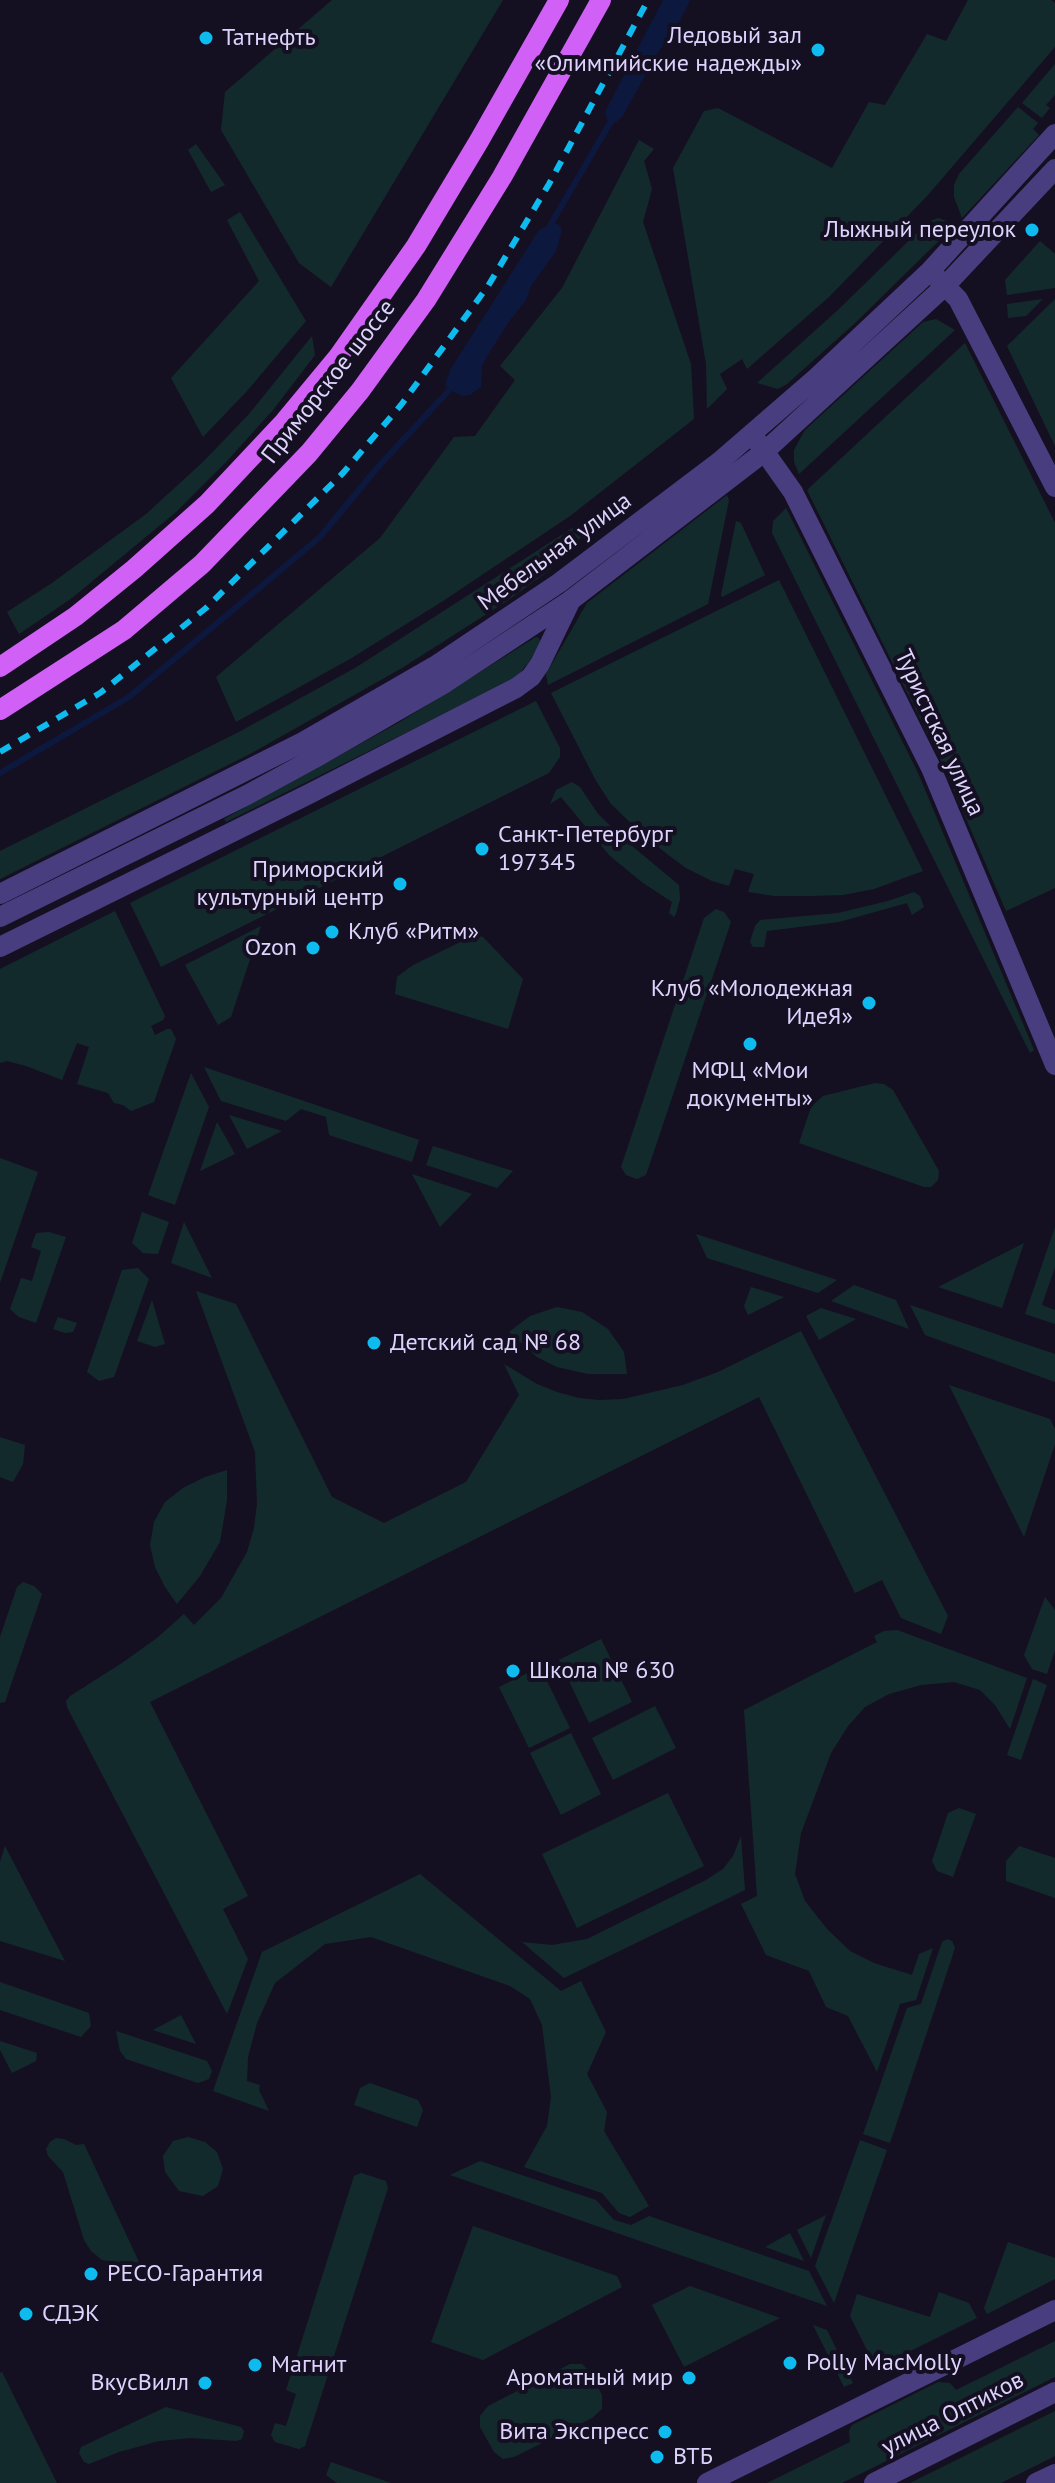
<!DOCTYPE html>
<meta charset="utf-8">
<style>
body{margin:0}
canvas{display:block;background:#150f22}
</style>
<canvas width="1055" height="2483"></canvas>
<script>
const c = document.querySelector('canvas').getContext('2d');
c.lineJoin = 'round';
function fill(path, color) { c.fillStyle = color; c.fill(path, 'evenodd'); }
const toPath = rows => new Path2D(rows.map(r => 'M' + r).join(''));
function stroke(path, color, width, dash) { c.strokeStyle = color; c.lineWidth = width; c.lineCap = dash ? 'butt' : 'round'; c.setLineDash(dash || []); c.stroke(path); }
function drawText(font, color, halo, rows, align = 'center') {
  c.font = font + ' "PT Sans",sans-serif'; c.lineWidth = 8; c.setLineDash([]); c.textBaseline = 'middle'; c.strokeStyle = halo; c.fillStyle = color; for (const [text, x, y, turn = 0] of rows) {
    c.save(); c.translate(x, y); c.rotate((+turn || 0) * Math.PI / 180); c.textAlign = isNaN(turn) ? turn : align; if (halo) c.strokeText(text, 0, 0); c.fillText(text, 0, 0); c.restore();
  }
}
const green = toPath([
 [332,0,503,0,331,287,299,263,221,130,225,92],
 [968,0,1051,0,1055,3,1055,47,927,196,829,297,747,369,742,359,720,374,727,389,707,409,706,364,673,168,704,111,718,108,832,168,869,102,885,105,927,34,946,41],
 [1055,64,1055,95,1046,105,1050,108,1042,118,1022,103],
 [1018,107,1038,123,1033,129,1039,135,962,218,954,197,954,185,959,174],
 [639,140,654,149,644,161,652,189,643,222,691,364,694,419,570,516,443,601,350,659,236,722,216,677,380,538,454,437,475,436,515,380,500,366,562,288],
 [196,144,225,185,211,192,188,150],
 [240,212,306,321,247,391,203,437,171,378,259,281,227,220],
 [938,218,956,224,854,324,787,384,778,389,757,383,839,309,928,222],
 [1040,241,1055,254,1055,288,1007,295,1005,280],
 [1043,299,1026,316,1008,318,1007,304],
 [1055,299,1055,446,1007,346],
 [936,319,955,330,799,474,794,462,794,450,805,430,923,322],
 [312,336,315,355,273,410,227,461,176,512,72,598,19,634,7,612,52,583,146,514,204,461,249,414],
 [965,343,1055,523,1055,888,1006,911,942,763,807,490],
 [727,495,729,500,708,604,548,685,546,674,587,603],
 [786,508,918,773,1034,1050,1030,1053,772,533,773,521],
 [736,521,741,523,765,575,722,597,721,595],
 [574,527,580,527,586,532,547,572,510,599,402,668,250,754,0,879,0,851,239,732,355,668],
 [779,580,923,871,874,889,843,895,810,896,774,896,748,892,754,874,735,869,729,886,712,881,686,868,667,854,638,830,611,804,595,779,551,693],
 [536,637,539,638,540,642,531,659,521,672,508,682,226,822,224,819,400,722],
 [536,701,560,748,560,757,549,773,161,967,130,903],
 [572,782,580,787,598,814,626,841,679,885,680,899,676,914,674,917,669,913,672,902,643,883,610,856,561,797,550,804,556,790],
 [914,892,920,896,924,907,912,915,907,903,839,922,767,931,764,947,753,947,750,942,755,926,760,920,838,913,888,901],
 [716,909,724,912,731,922,646,1175,637,1179,626,1175,621,1167,704,918],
 [115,911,165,1016,163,1020,151,1026,155,1035,167,1029,171,1029,176,1039,154,1102,131,1111,123,1105,114,1103,108,1093,77,1084,89,1047,77,1043,62,1080,26,1066,7,1061,0,1063,0,969],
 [261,926,231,1017,218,1025,185,965],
 [475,935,483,937,523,979,508,1029,395,994,397,977,413,965],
 [204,1067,419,1140,412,1162,329,1135,326,1117,301,1109,286,1121,221,1101],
 [191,1073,209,1107,175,1205,148,1195],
 [875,1083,884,1084,893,1090,939,1171,938,1180,931,1187,924,1187,799,1143,811,1107,823,1096],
 [229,1115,282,1131,247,1149],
 [217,1122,235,1154,200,1171],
 [433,1146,513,1171,497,1188,426,1165],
 [0,1158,38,1172,0,1283],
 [412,1174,472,1194,440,1227],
 [142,1212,169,1222,158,1254,143,1253,132,1243],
 [184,1222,212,1278,171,1263],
 [1055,1227,1055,1267,1042,1305,1055,1310,1055,1324,1025,1314],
 [49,1232,66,1237,36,1323,19,1317,10,1309,21,1278,32,1281,41,1251,31,1247,36,1233],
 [696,1234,837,1280,818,1293,707,1258],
 [1024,1243,1002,1308,938,1287],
 [138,1268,149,1279,114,1377,99,1381,87,1372,122,1270],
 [854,1285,896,1300,909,1329,831,1301],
 [751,1287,784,1297,748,1315,744,1306],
 [196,1291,236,1304,332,1497,384,1523,466,1482,519,1395,504,1364,537,1384,557,1392,579,1398,599,1400,623,1399,683,1385,718,1372,801,1331,948,1616,941,1634,901,1618,882,1580,855,1593,759,1397,150,1702,248,1896,223,1909,248,1959,227,2014,67,1707,66,1701,70,1696,122,1663,157,1638,184,1614,194,1625,221,1598,247,1552,254,1528,257,1504,255,1452],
 [152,1300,165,1344,155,1347,137,1341],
 [910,1305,1055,1354,1055,1382,925,1335],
 [557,1307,582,1312,608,1329,624,1352,627,1374,588,1374,557,1367,537,1357,509,1332,530,1316],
 [821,1308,856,1319,819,1340,806,1316],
 [58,1317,77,1323,73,1332,65,1333,53,1329],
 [949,1385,1050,1419,1055,1429,1055,1444,1024,1537],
 [0,1437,25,1445,23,1464,13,1482,0,1477],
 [227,1470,227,1500,220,1542,200,1576,177,1604,165,1587,155,1567,150,1545,154,1522,165,1502,183,1488,205,1477],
 [23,1582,34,1586,42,1594,5,1702,0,1703,0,1637,17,1587],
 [1045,1597,1055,1610,1055,1650,1047,1674,1032,1669,1024,1655],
 [897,1630,1027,1678,1010,1729,995,1705,980,1690,954,1682,921,1685,889,1694,865,1707,848,1726,831,1753,801,1833,795,1874,805,1901,827,1929,850,1951,874,1963,912,1975,919,1954,933,1948,916,2000,900,2004,877,2072,848,2016,826,2007,809,1971,766,1955,741,1904,757,1896,744,1710,877,1642,874,1636,884,1631],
 [601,1639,632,1702,589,1723,559,1660],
 [540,1667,570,1728,529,1748,499,1687],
 [1033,1679,1047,1685,1021,1760,1007,1755],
 [655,1706,676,1748,613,1780,592,1738],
 [571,1733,601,1794,561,1815,530,1753],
 [668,1793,704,1866,577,1928,542,1854],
 [959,1808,976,1814,953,1877,937,1871,932,1861,948,1813],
 [741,1836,745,1890,564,1978,522,1942,552,1945,587,1939,706,1880,723,1869,733,1856],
 [5,1846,65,1961,0,1941,0,1862],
 [1019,1846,1055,1858,1055,1898,1006,1881,1006,1861],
 [420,1874,561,1991,581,1981,606,2032,587,2074,607,2112,604,2131,649,2206,630,2217,619,2213,602,2193,524,2167,547,2126,551,2097,542,2025,530,1999,510,1986,371,1937,325,1944,275,1983,257,2023,248,2057,247,2081,260,2085,259,2090,269,2111,213,2091,262,1952],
 [947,1939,952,1941,955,1948,890,2143,863,2134,907,2008,921,2004,942,1942],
 [0,1982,89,2013,91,2026,81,2037,0,2010],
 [181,2015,196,2044,153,2030],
 [116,2031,207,2061,212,2071,209,2079,198,2083,126,2059,120,2051],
 [0,2041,37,2053,36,2061,12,2073,0,2050],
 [370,2083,418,2100,423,2110,417,2127,354,2105,360,2088],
 [188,2137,205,2142,217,2152,223,2169,218,2186,203,2196,179,2191,165,2172,163,2156,173,2141],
 [56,2138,64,2139,76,2145,84,2144,139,2262,130,2264,102,2260,91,2251,84,2240,63,2172,48,2156,46,2149,50,2142],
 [860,2140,887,2150,834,2303,815,2266],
 [480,2161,596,2200,614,2220,631,2225,649,2216,809,2271,827,2306,450,2175],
 [361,2173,386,2181,388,2188,305,2446,299,2449,275,2442,271,2435,275,2423,286,2426,296,2394,286,2390,354,2176],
 [826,2215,811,2258,797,2230],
 [473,2226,617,2276,622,2287,483,2360,431,2342],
 [790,2233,804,2261,765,2247],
 [1008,2242,1055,2258,1055,2279,987,2314,984,2308],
 [690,2286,780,2318,684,2367,652,2305],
 [939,2292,969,2303,977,2318,876,2368,850,2316,857,2294,930,2317],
 [813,2325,827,2330,853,2383,844,2387],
 [1055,2341,1055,2377,842,2483,767,2483,850,2442,849,2431,852,2425,938,2382,950,2383,956,2390],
 [570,2364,582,2364,590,2372,602,2395,602,2409,592,2418,514,2457,503,2459,494,2452,480,2427,480,2416,488,2406],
 [2,2372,57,2483,0,2483,0,2373],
 [166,2407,241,2427,244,2431,242,2439,236,2441,191,2438,159,2441,119,2452,89,2464,84,2462,79,2453,81,2447],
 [1055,2411,1055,2456,1001,2483,910,2483],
 [331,2462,391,2483,337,2483,326,2475]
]);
const water = toPath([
 [663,0,690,0,681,19,657,54,622,117,616,122,609,124,606,117,606,110],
 [551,224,558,224,562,230,556,251,531,286,526,300,508,323,485,360,482,366,481,387,470,395,463,396,450,390,445,385,450,370,539,230]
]);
const stream = toPath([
 [548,229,613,118],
 [0,773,129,697,320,537,378,467,453,386]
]);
const minor = toPath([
 [932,273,958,299,1055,487],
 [752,434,793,492,931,768,1055,1065],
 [0,947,307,795,516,688,531,677,540,664,571,600],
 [707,2483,1055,2310]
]);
const tertiary = toPath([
 [0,894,303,742,435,666,559,583,719,462,816,378,930,271,1055,134],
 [0,917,247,795,313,759,445,683,571,600,764,452,945,286,1055,169],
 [874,2483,1055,2392],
 [1036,2483,1055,2474]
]);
const primary = toPath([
 [0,667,76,616,134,569,207,504,285,421,338,357,416,246,479,141,559,0],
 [0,710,124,630,202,564,309,453,360,391,426,300,502,177,601,0]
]);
const rail = toPath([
 [0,752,100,693,206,608,343,473,401,405,488,286,549,184,648,0]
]);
const markers = [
 [206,38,8,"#0dbbee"],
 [818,50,8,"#0dbbee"],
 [1032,230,8,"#0dbbee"],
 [482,849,8,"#0dbbee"],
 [400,884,8,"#0dbbee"],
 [332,932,8,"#0dbbee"],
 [313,948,8,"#0dbbee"],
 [869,1003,8,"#0dbbee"],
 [750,1044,8,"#0dbbee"],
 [374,1343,8,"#0dbbee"],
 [513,1671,8,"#0dbbee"],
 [91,2274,8,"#0dbbee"],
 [26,2314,8,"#0dbbee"],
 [790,2363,8,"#0dbbee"],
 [255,2365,8,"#0dbbee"],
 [689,2378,8,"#0dbbee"],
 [205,2383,8,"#0dbbee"],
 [665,2432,8,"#0dbbee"],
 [657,2457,8,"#0dbbee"]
];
const poiNames = [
 ["Ледовый зал",802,36,"right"],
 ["«Олимпийские надежды»",802,64,"right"],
 ["Татнефть",222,38],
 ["Лыжный переулок",1016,230,"right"],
 ["Санкт-Петербург",498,835],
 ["197345",498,863],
 ["Приморский",384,870,"right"],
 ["культурный центр",384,898,"right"],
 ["Клуб «Ритм»",348,932],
 ["Ozon",297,948,"right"],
 ["Клуб «Молодежная",853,989,"right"],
 ["ИдеЯ»",853,1017,"right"],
 ["МФЦ «Мои",750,1071,"center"],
 ["документы»",750,1099,"center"],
 ["Детский сад № 68",390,1343],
 ["Школа № 630",529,1671],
 ["РЕСО-Гарантия",107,2274],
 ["СДЭК",42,2314],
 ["Polly MacMolly",806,2363],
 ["Магнит",271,2365],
 ["Ароматный мир",673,2378,"right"],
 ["ВкусВилл",189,2383,"right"],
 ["Вита Экспресс",649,2432,"right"],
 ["ВТБ",673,2457]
];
const streetNames = [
 ["Приморское шоссе",329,382,-52],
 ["Мебельная улица",555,552,-36],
 ["Туристская улица",939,733,65],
 ["улица Оптиков",953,2414,-27]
];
fill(green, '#132a2c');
fill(water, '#0c183e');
stroke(stream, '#0c183e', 6);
stroke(minor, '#483d7f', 20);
stroke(tertiary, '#483d7f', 20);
stroke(primary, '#d160f6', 20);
stroke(rail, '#0dbbee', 6, [12, 10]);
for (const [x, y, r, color] of markers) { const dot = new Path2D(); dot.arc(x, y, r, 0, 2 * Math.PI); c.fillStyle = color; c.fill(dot); stroke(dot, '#150f22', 3); }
drawText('24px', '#ddd3fd', '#150f22', poiNames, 'left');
drawText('24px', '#ddd3fd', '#150f22', streetNames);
</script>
